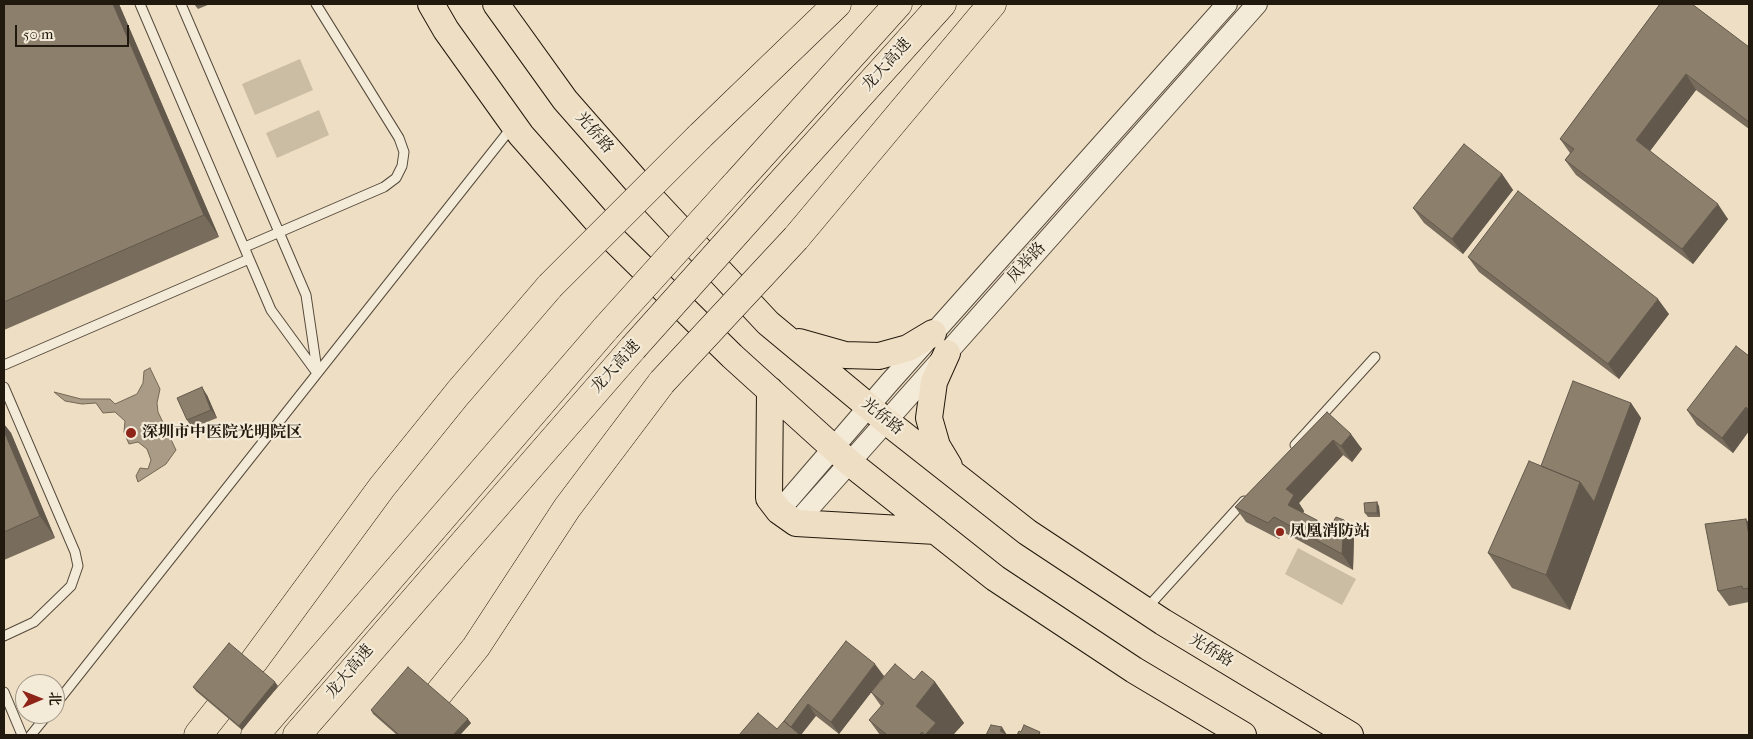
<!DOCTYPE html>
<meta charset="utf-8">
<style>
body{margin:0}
#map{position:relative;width:1753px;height:739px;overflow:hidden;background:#eedec3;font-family:"IM FELL French Canon","Noto Serif SC",serif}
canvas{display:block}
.frame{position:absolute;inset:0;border:5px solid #22190e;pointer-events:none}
.north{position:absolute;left:15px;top:674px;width:50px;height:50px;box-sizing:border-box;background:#f4ead8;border:1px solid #a09687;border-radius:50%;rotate:89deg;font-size:14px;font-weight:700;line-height:20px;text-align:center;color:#22190e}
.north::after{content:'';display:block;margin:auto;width:18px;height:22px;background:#8f2418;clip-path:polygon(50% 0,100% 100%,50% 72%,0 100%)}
.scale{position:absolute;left:15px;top:25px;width:114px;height:22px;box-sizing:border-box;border:2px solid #22190e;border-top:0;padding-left:6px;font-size:15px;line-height:18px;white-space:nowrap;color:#22190e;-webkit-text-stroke:4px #f4ead8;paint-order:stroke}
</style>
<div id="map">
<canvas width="1753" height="739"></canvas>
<div class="frame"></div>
<div class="north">北</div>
<div class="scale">50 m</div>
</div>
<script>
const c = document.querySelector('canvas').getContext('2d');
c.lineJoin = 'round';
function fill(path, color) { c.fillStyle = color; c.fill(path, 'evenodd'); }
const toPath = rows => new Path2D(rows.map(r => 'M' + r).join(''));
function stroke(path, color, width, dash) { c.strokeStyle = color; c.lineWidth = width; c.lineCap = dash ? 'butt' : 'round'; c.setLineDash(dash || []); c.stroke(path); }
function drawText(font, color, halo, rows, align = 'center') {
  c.font = font + ' "IM FELL French Canon","Noto Serif SC",serif'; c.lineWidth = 4.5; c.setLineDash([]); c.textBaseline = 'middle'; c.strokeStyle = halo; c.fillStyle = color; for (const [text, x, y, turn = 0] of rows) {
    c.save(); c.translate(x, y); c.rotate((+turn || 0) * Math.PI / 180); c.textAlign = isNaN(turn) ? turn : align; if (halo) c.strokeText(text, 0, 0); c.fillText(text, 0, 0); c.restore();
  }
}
const green = toPath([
 [300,59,313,90,255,115,242,84],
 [319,110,329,135,277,158,266,133],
 [1298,548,1356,579,1342,605,1285,574]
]);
const water = toPath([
 [150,368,160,389,157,403,158,412,176,450,166,464,138,482,136,476,140,468,148,469,151,460,147,449,138,442,129,444,124,432,125,421,115,412,103,413,96,403,82,404,65,401,54,392,81,399,110,399,115,404,137,394,143,383,144,371,150,368]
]);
const service = toPath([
 [140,4,271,310,317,373],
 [181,4,306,295,317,370],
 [245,247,384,187,396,178,402,166,404,152,399,138,316,4],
 [4,365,249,259],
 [4,387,75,552,78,566,71,586,34,622,4,636],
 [1295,445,1375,357],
 [1147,608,1244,501],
 [4,692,22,735],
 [55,705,512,127],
 [31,735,48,714]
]);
const tertiary = toPath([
 [779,511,889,383,1227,4],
 [796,523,1257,4]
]);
const primary = toPath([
 [431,4,446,30,521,135,610,236,732,356,850,463,995,578,1134,670,1243,735],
 [496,4,565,100,652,199,768,323,886,421,1027,532,1163,622,1350,735],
 [799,342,845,355,879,356,908,348,933,333],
 [947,353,934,382,929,418,937,446,949,466],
 [770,390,769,498,779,511,796,523,936,531]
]);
const motorway = toPath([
 [699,137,837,4],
 [735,185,898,4],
 [761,205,942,4],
 [796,238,992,4],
 [254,661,382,487,458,393,550,286],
 [439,693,476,647,567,508,662,382],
 [198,735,217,711],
 [255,735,606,328],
 [297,735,633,348]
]);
const motorwayBridge = toPath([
 [550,286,699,137],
 [606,328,735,185],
 [633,348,761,205],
 [662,382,796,238]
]);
const wall = toPath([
 [4,4,119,4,219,237,4,330],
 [194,4,210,4,198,9],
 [1660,4,1749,47,1749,129,1696,90,1650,151,1728,219,1693,264,1576,175,1565,160,1570,153,1560,139],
 [1502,174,1513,190,1463,254,1424,223,1413,208],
 [1468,257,1669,314,1619,379,1479,272],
 [1749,356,1749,431,1733,453,1697,425,1687,410],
 [207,395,217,418,192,428,187,420],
 [1631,403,1641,418,1570,610,1512,588,1488,553,1541,466],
 [1327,412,1362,449,1352,462,1343,455,1299,503,1304,511,1303,513,1330,527,1354,536,1353,570,1285,533,1279,539,1246,522,1235,507],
 [4,424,11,433,55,538,4,560],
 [1379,506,1380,517,1368,517,1365,513],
 [1749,523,1749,602,1729,606,1718,591],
 [846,641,884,676,876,686,914,680,935,682,964,723,953,735,880,735,869,720,881,706,871,692,839,734,816,716,784,721],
 [278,686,242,730,196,691,193,687],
 [371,710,471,723,460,735,397,735,373,714]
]);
const shadedWall = toPath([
 [113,4,119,4,219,237,204,215],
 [1686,74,1696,90,1647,155,1636,140],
 [1502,174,1513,190,1463,254,1452,239],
 [1718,204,1728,219,1693,264,1682,249],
 [1658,299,1669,314,1619,379,1608,364],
 [202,387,207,395,217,418,211,410],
 [1631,403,1641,418,1570,610,1546,575,1580,482],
 [1746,407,1749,412,1749,431,1733,453,1722,438],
 [4,424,11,433,55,538,40,516,4,431],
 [1351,434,1362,449,1352,462,1341,446],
 [1333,440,1343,455,1299,503,1304,511,1299,521,1288,505,1286,489],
 [1377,502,1379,506,1380,517,1377,513],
 [1746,519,1749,523,1749,535],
 [1344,520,1354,536,1353,570,1342,554],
 [875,664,884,676,839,734,831,722],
 [275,682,278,686,242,730,239,726],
 [935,682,964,723,953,735,925,735,916,706],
 [808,704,816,716,801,735,785,735,785,734],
 [468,719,471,723,460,735,453,735],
 [1002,727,1007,735,1003,735,1000,731]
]);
const building = toPath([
 [4,4,113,4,204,215,4,302,4,4],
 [1660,4,1692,4,1749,47,1749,122,1686,74,1636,140,1718,204,1682,249,1565,160,1574,149,1560,139,1660,4],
 [1464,144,1502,174,1452,239,1413,208,1464,144],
 [1518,191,1658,299,1608,364,1468,257,1518,191],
 [1736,346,1749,356,1749,410,1746,407,1722,438,1687,410,1736,346],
 [1573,381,1631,403,1594,502,1580,482,1541,466,1573,381],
 [202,387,211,410,187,420,177,398,202,387],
 [1327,412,1351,434,1341,446,1333,440,1286,489,1294,495,1288,505,1330,527,1336,517,1344,520,1342,554,1274,517,1268,523,1235,507,1327,412],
 [4,431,40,516,4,532,4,431],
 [1529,461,1580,482,1546,575,1488,553,1529,461],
 [1377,502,1377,513,1365,513,1364,503,1377,502],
 [1746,519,1749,535,1749,588,1743,589,1742,586,1718,591,1705,524,1746,519],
 [846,641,875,664,831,722,808,704,791,727,784,721,846,641],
 [229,643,275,682,239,726,193,687,229,643],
 [895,664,914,680,922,671,935,682,916,706,936,723,925,735,922,732,919,735,887,735,869,720,884,703,871,692,895,664],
 [408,667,468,719,453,735,399,735,371,710,408,667],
 [758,713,777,729,784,721,799,734,798,735,739,735,758,713],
 [991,725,1002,727,1000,731,1006,734,1005,735,986,735,991,725],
 [1024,725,1040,732,1039,735,1017,735,1019,731,1021,732,1024,725]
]);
const markers = [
 [131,433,6,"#8f2418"],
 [1280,532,5,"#8f2418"]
];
const streetNames = [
 ["龙大高速",887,65,-48],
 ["光侨路",594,133,49],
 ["凤举路",1027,263,-48],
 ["龙大高速",616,367,-48],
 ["光侨路",882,417,39],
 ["光侨路",1211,651,31],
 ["龙大高速",350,672,-50]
];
const poiNames = [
 ["深圳市中医院光明院区",142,433],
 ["凤凰消防站",1290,532]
];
fill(green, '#cbbda4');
fill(water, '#a99b85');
stroke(water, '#736755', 1);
stroke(service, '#554a3b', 11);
stroke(tertiary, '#554a3b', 22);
stroke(primary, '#22190e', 28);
stroke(motorway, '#22190e', 29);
stroke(service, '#f4ead8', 9);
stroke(tertiary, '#f4ead8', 20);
stroke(primary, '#eedec3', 26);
stroke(motorway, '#eedec3', 28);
stroke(motorwayBridge, '#22190e', 29, []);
stroke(motorwayBridge, '#eedec3', 28);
fill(wall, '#786d5d');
fill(shadedWall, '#62594c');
fill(building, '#8c7f6c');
stroke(building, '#62594c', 1);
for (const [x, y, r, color] of markers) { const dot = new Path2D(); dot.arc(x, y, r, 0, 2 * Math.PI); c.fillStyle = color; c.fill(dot); stroke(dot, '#f4ead8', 2); }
drawText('16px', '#22190e', '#f4ead8', streetNames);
drawText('bold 16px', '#22190e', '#f4ead8', poiNames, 'left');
</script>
